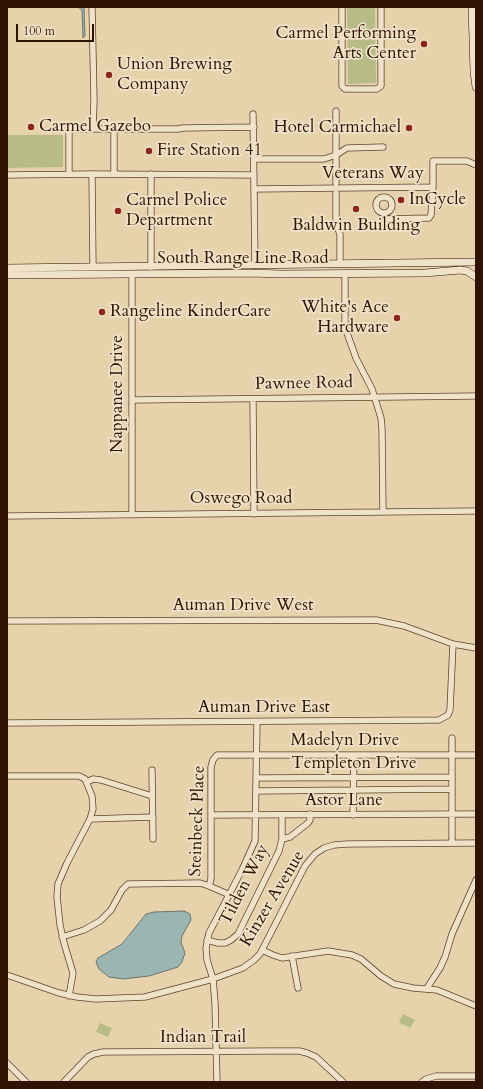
<!DOCTYPE html>
<style>
body{margin:0}
#map{position:relative;width:483px;height:1089px;overflow:hidden;background:#e6d3ab;font-family:Cardo,serif}
canvas{display:block}
.frame{position:absolute;inset:0;border:8px solid #2f1200;pointer-events:none}
.scale{position:absolute;left:16px;top:24px;width:78px;height:18px;box-sizing:border-box;border:2px solid #2f1200;border-top:0;padding-left:5px;font-size:12px;line-height:14px;white-space:nowrap;color:#2f1200;-webkit-text-stroke:3px #efe2c8;paint-order:stroke}
</style>
<div id="map">
<canvas width="483" height="1089"></canvas>
<div class="frame"></div>
<div class="scale">100 m</div>
</div>
<script>
const c = document.querySelector('canvas').getContext('2d');
c.lineJoin = 'round';
function fill(path, color) { c.fillStyle = color; c.fill(path, 'evenodd'); }
const toPath = rows => new Path2D(rows.map(r => 'M' + r).join(''));
function stroke(path, color, width, dash) { c.strokeStyle = color; c.lineWidth = width; c.lineCap = dash ? 'butt' : 'round'; c.setLineDash(dash || []); c.stroke(path); }
function drawText(font, color, halo, rows, align = 'center') {
  c.font = font + ' Cardo,serif'; c.lineWidth = 3.5; c.setLineDash([]); c.textBaseline = 'middle'; c.strokeStyle = halo; c.fillStyle = color; for (const [text, x, y, turn = 0] of rows) {
    c.save(); c.translate(x, y); c.rotate((+turn || 0) * Math.PI / 180); c.textAlign = isNaN(turn) ? turn : align; if (halo) c.strokeText(text, 0, 0); c.fillText(text, 0, 0); c.restore();
  }
}
const green = toPath([
 [347,7,375,7,376,83,348,84],
 [7,135,63,135,63,167,7,168],
 [403,1014,415,1020,410,1028,399,1022],
 [100,1023,112,1028,108,1037,96,1032]
]);
const water = toPath([
 [78,7,84,7,85,36,83,38,82,10,78,7],
 [184,911,190,914,191,920,182,936,181,942,185,953,182,962,178,967,149,976,123,979,109,977,99,969,96,962,98,958,122,944,146,914,154,912,184,911]
]);
const street = toPath([
 [92,7,94,100,93,129],
 [342,7,342,86,345,89,377,89,381,86,381,7],
 [336,111,336,183],
 [253,114,255,265],
 [114,129,178,129,183,128,254,127],
 [254,159,324,159,336,155,347,148,383,147],
 [69,174,69,129,114,129,114,174],
 [92,174,93,267],
 [151,174,151,267],
 [7,175,92,174,254,175],
 [254,189,433,187,433,161,467,161,476,165],
 [336,193,336,224,340,234,340,263],
 '376 205a8 8 0 1 1 16 0a8 8 0 1 1-16 0Z',
 [384,213,385,219,429,218,431,215,433,187],
 [132,274,132,514],
 [345,274,345,327,347,333,356,358,372,389,381,418,382,429,383,512],
 [253,399,254,514],
 [133,400,476,396],
 [7,516,476,511],
 [7,621,376,620,404,626,453,644,476,648],
 [7,723,439,720,448,715,450,710,453,644],
 [152,770,153,839],
 [7,776,79,776,85,779,92,796,93,809,90,819,67,863,58,884,57,897,60,925,64,943,73,973,69,996],
 [256,778,452,777],
 [87,782,93,779,101,780,152,796],
 [257,791,452,789],
 [211,815,476,814],
 [353,815,354,755],
 [90,819,153,817],
 [282,839,290,837,308,823,310,820,310,814],
 [452,843,452,738],
 [209,886,211,879,211,767,213,760,217,755,476,755],
 [62,937,84,930,100,921,111,910,122,890,128,884,200,883,209,886,230,895],
 [207,940,218,943,225,943,231,940,238,934,279,851,282,839,282,815],
 [262,950,273,955,282,958,328,951,352,955,361,959,381,976,394,984,413,988,437,990,476,1006],
 [292,956,298,988],
 [7,975,59,993,77,997,96,999,145,997,213,979,243,968,254,960,260,954,305,866,315,854,324,848,334,845,347,844,476,843],
 [427,988,440,968,445,957,452,934,476,880],
 [7,1063,26,1082],
 [64,1082,88,1057,94,1054,103,1052,274,1051,299,1051,307,1053,316,1057,343,1082],
 [217,1082,215,1003,213,979,207,960,206,948,209,933,242,870,255,841,257,722],
 [422,1082,426,1079,436,1076,476,1076]
]);
const secondary = toPath([
 [472,7,474,71,476,87],
 [7,268,476,262],
 [7,275,249,273,281,274,425,273,460,270,467,271,476,277]
]);
const markers = [
 [424,44,4,"#8f2418"],
 [109,75,4,"#8f2418"],
 [31,127,4,"#8f2418"],
 [409,128,4,"#8f2418"],
 [149,151,4,"#8f2418"],
 [401,200,4,"#8f2418"],
 [356,209,4,"#8f2418"],
 [118,211,4,"#8f2418"],
 [102,312,4,"#8f2418"],
 [397,318,4,"#8f2418"]
];
const poiNames = [
 ["Carmel Performing",416,34,"right"],
 ["Arts Center",416,54,"right"],
 ["Union Brewing",117,65],
 ["Company",117,85],
 ["Carmel Gazebo",39,127],
 ["Hotel Carmichael",401,128,"right"],
 ["Fire Station 41",157,151],
 ["InCycle",409,200],
 ["Carmel Police",126,201],
 ["Department",126,221],
 ["Baldwin Building",356,226,"center"],
 ["White's Ace",389,308,"right"],
 ["Hardware",389,328,"right"],
 ["Rangeline KinderCare",110,312]
];
const streetNames = [
 ["Veterans Way",373,174],
 ["South Range Line Road",243,259],
 ["Pawnee Road",304,384,-1],
 ["Nappanee Drive",118,394,-90],
 ["Oswego Road",241,499],
 ["Auman Drive West",243,606],
 ["Auman Drive East",264,708],
 ["Madelyn Drive",345,741],
 ["Templeton Drive",354,764],
 ["Astor Lane",344,801],
 ["Steinbeck Place",198,821,-88],
 ["Tilden Way",245,885,-63],
 ["Kinzer Avenue",273,899,-59],
 ["Indian Trail",203,1038]
];
fill(green, '#b7bc87');
fill(water, '#99b6b3');
stroke(water, '#6f746b', 1);
stroke(street, '#5d422b', 7);
stroke(secondary, '#2f1200', 8);
stroke(street, '#efe2c8', 5.5);
stroke(secondary, '#efe2c8', 7);
for (const [x, y, r, color] of markers) { const dot = new Path2D(); dot.arc(x, y, r, 0, 2 * Math.PI); c.fillStyle = color; c.fill(dot); stroke(dot, '#efe2c8', 1.5); }
drawText('17px', '#2f1200', '#efe2c8', poiNames, 'left');
drawText('17px', '#2f1200', '#efe2c8', streetNames);
</script>
